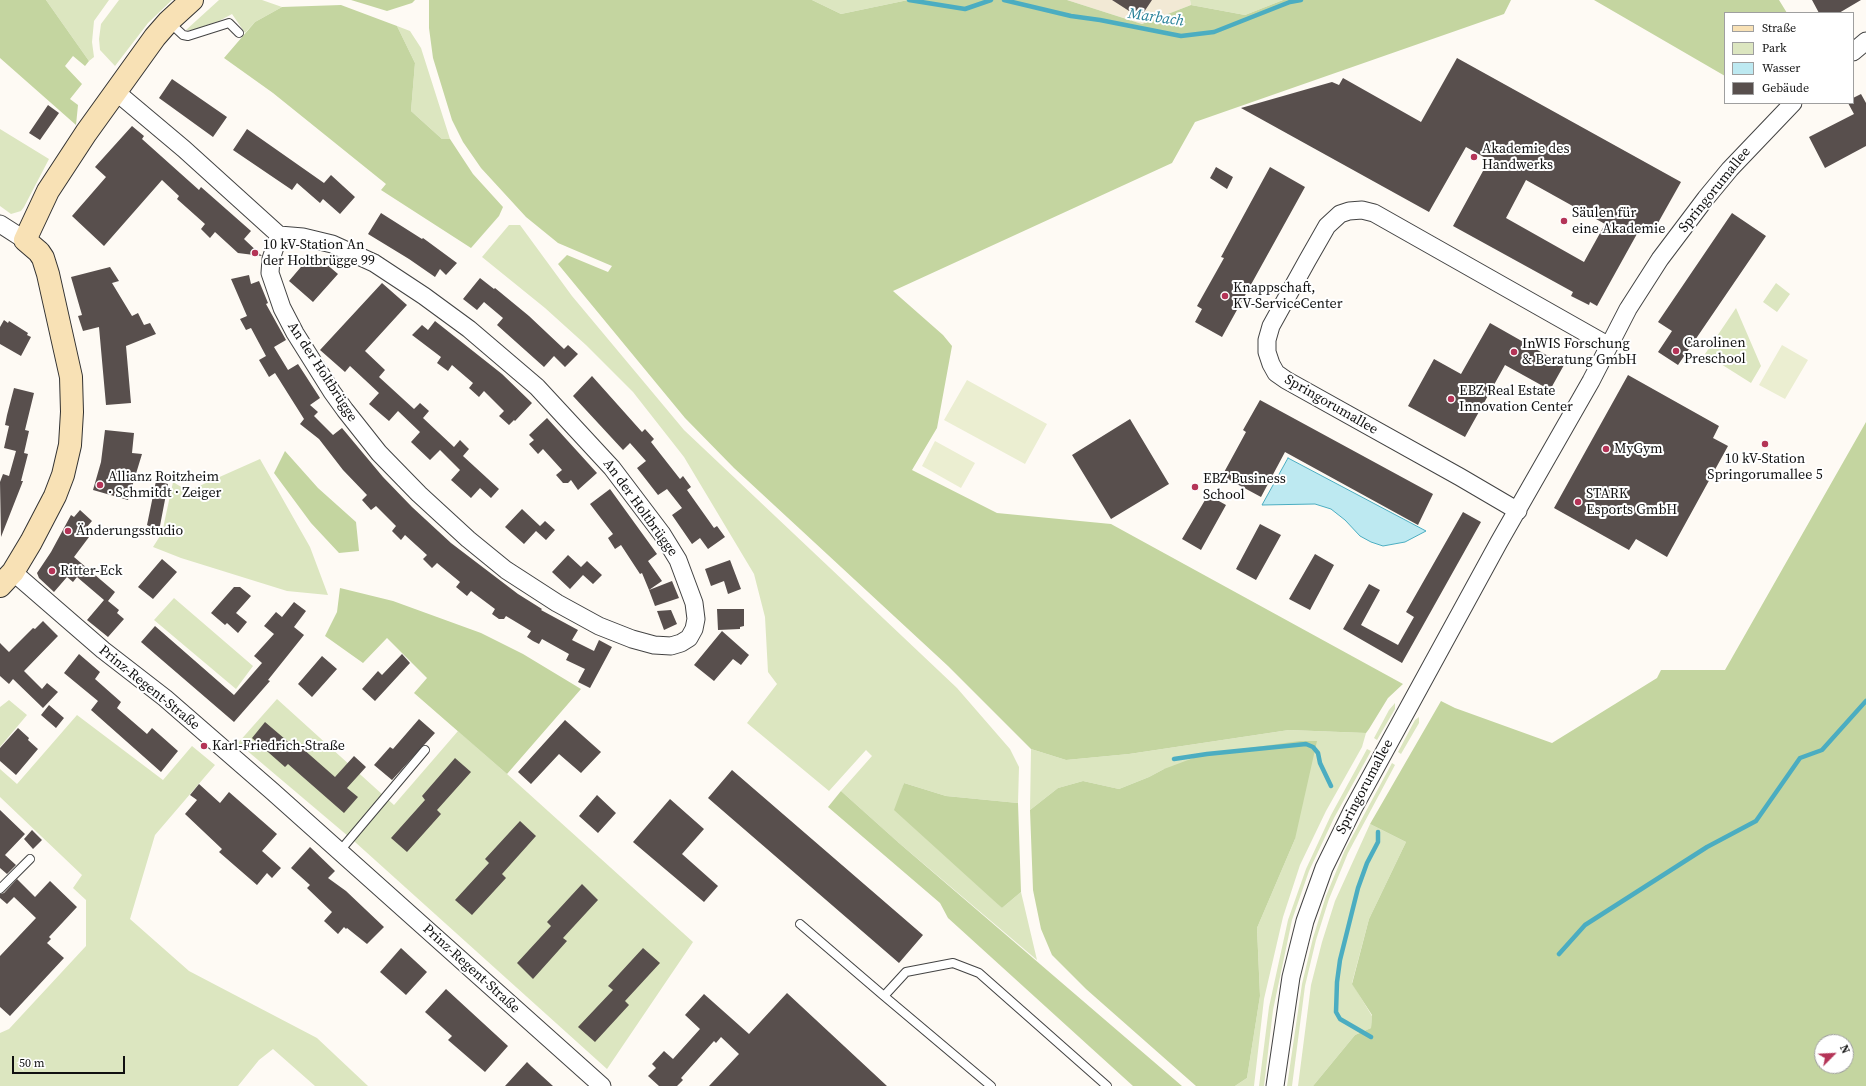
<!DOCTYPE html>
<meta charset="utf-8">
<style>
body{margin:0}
#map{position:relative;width:1866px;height:1086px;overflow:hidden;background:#fefaf4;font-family:"Source Serif 4",serif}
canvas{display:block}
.legend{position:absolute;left:1724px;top:12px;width:130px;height:92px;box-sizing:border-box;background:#fff;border:1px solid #9f9f9f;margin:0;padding:5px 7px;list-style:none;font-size:12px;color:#101010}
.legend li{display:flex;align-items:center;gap:8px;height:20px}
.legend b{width:20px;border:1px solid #9f9f9f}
.north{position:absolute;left:1814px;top:1034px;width:40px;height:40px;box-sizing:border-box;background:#fff;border:1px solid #9f9f9f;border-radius:50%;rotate:66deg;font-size:11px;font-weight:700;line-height:16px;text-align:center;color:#101010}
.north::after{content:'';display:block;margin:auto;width:14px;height:18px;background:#b43457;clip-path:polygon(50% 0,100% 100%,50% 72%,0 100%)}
.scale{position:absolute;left:12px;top:1056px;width:113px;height:18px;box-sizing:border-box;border:2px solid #101010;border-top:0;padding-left:5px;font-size:12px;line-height:14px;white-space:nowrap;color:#101010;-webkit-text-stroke:3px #fff;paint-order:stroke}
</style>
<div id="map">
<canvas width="1866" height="1086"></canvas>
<ul class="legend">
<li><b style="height:5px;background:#f8e1b5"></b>Straße</li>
<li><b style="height:11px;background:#dce6c0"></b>Park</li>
<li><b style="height:11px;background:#bde9f1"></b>Wasser</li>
<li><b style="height:11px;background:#584f4d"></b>Gebäude</li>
</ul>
<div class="north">N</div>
<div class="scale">50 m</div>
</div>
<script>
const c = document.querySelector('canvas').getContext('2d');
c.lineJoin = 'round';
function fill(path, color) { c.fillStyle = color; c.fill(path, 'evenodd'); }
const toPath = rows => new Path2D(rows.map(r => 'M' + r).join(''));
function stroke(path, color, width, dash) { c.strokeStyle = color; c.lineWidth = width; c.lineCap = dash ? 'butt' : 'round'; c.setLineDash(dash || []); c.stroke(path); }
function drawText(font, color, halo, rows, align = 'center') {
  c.font = font + ' "Source Serif 4",serif'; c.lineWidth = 4; c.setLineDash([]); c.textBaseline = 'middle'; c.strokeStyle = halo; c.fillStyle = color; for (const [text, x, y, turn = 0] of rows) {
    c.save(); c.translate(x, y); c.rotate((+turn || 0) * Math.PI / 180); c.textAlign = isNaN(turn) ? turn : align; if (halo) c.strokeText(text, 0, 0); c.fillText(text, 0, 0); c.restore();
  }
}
const farmland = toPath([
 [1067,0,1190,0,1191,5,1142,24]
]);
const green = toPath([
 [46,0,109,0,94,21,92,42,94,57,89,61],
 [119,0,172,0,148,23,115,66,100,50,99,39,101,24],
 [219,0,262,0,282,7,255,22,245,33,232,14,219,21,193,30,186,30],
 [812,0,924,0,908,0,841,14],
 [1190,0,1283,0,1245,15,1191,5],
 [397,26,410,31,421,48,450,139,442,139,411,111,415,63],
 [0,129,49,159,24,207,21,211,11,214,0,206],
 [509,225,520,225,572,296,684,430,957,688,1010,749,1019,767,1018,803,946,796,904,783,901,793,1002,908,1021,892,1037,960,899,843,841,791,872,756,866,750,829,791,747,723,777,684,768,672,765,617,754,574,684,457,633,392,586,345,545,308,482,257],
 [1776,283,1790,294,1777,312,1763,302],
 [1736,308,1761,366,1751,383,1705,354],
 [260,459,310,547,328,595,287,591,181,558,153,547,162,533,173,482,188,491],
 [174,598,253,666,236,689,154,620],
 [277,699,394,805,458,731,507,774,693,942,607,1069,355,842,238,743],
 [9,700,27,715,0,747,0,707],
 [1395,703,1395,709,1377,740,1374,738,1389,710],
 [77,715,163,780,192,746,215,765,155,835,130,919,189,971,317,1038,368,1086,315,1086,273,1049,259,1060,238,1086,0,1086,0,1033,9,1029,86,946,86,900,73,888,82,875,0,797,0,769,17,784],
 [1419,717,1419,723,1401,754,1398,752,1415,720],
 [1289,730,1366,733,1362,747,1326,811,1300,865,1283,917,1264,999,1254,1086,1235,1086,1247,1078,1260,996,1257,928,1295,839,1164,769,1149,777,1119,789,1083,781,1058,788,1030,810,1031,749,1066,760,1129,754],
 [1367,749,1371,751,1334,818,1309,871,1292,920,1273,1010,1264,1086,1259,1086,1269,1007,1288,920,1306,869,1331,815],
 [1392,763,1395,765,1348,853,1329,899,1316,940,1305,986,1292,1086,1287,1086,1302,984,1313,938,1326,896,1345,850],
 [1370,824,1406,842,1369,919,1352,983,1372,1016,1371,1028,1355,1035,1313,1086,1298,1086,1311,985,1322,942,1335,901]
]);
const forest = toPath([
 [0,0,46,0,89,61,85,66,73,56,65,66,82,84,70,99,78,105,76,125,0,58],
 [351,0,415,0,412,3,387,11],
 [429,0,812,0,841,14,908,0,1067,0,1142,24,1191,5,1245,15,1283,0,1511,0,1504,14,1195,122,1172,163,893,291,943,335,952,346,937,428,912,470,997,513,1111,524,1403,684,1388,698,1369,729,1366,733,1289,730,1129,754,1066,760,1031,749,948,666,734,468,685,418,558,264,567,255,608,272,612,266,558,243,526,217,481,168,463,142,452,120,433,58,429,28],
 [1594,0,1779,0,1787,13,1725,13,1725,76],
 [341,5,397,26,415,63,411,111,442,139,450,139,473,174,503,207,499,216,471,248,381,190,386,184,273,93,224,58,255,22,282,7],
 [1866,422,1866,1086,1313,1086,1355,1035,1371,1028,1372,1015,1352,984,1369,919,1406,842,1370,824,1441,701,1455,708,1552,743,1657,678,1661,670,1725,670],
 [1822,1042,1846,1042,1846,1066,1822,1066],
 [285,451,318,488,356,522,359,551,339,553,311,523,274,473],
 [340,588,393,601,481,633,523,654,581,689,507,774,414,693,427,678,387,638,363,663,325,636,337,612],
 [1300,741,1317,741,1295,839,1257,928,1260,996,1247,1078,1235,1086,1196,1086,1086,989,1052,955,1041,929,1033,890,1030,810,1058,788,1083,781,1119,789,1149,777,1164,769,1204,754],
 [904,783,946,796,1018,803,1021,892,1002,908,894,810],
 [841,791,899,843,1182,1086,1133,1086,948,918,940,903,828,807]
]);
const pitch = toPath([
 [1782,345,1808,360,1785,399,1759,385],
 [967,380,1047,424,1025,464,944,420],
 [935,441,975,463,961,488,922,466]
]);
const water = toPath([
 [1288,458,1426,531,1405,542,1383,546,1371,542,1360,536,1345,520,1331,509,1315,504,1262,505,1288,458]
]);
const stream = toPath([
 [909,0,965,9,991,0],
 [1004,0,1071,16,1100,20,1181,36,1214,32,1290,2,1301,0],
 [1174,759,1207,754,1306,744,1313,747,1318,753,1320,763,1331,786],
 [1559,954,1585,925,1707,847,1756,821,1800,758,1822,750,1866,701],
 [1371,1037,1340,1019,1336,1012,1337,982,1340,960,1358,888,1367,863,1378,842,1378,832]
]);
const building = toPath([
 [1112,0,1152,0,1140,18],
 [1812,0,1861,0,1839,13,1819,13],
 [1457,58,1681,182,1654,230,1643,223,1597,306,1590,302,1589,305,1571,296,1573,292,1453,226,1489,160,1466,147,1429,212,1241,108,1332,82,1339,85,1343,78,1421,122],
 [1526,180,1605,224,1584,262,1506,218],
 [172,79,227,117,213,137,159,98],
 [1861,94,1866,103,1866,146,1825,168,1809,137,1854,114,1848,103,1853,103,1853,98],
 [48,105,59,113,40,140,29,133],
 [132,126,144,136,142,139,199,190,201,187,251,231,244,239,262,256,238,253,215,232,210,238,201,229,205,224,177,199,179,196,162,180,104,246,72,216,106,177,95,167],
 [247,129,324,183,331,175,355,197,340,214,323,199,320,203,297,183,292,190,233,150],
 [1216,167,1233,177,1227,189,1210,178],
 [1270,167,1305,187,1222,337,1195,322,1202,309,1197,306,1224,258,1221,257],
 [381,213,422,239,423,238,457,263,446,275,440,269,435,277,409,259,368,234],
 [1732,213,1766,236,1678,365,1658,352,1672,331,1658,322],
 [318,257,338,274,313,302,289,281,306,261],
 [110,267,119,281,112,283,132,316,138,313,144,325,150,323,156,334,126,346,131,403,106,405,99,327,83,331,78,316,82,315,71,277],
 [249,275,251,284,259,281,268,303,266,304,286,340,274,347,288,370,298,364,320,398,310,405,318,412,314,416,333,435,342,428,383,477,412,507,451,543,518,594,542,609,541,610,578,630,572,640,594,651,599,640,612,647,590,688,578,682,585,669,566,660,569,654,542,639,539,644,533,641,527,637,531,631,506,616,504,619,499,619,492,614,495,609,471,591,467,596,456,587,460,582,437,563,432,568,423,559,427,555,405,535,401,540,392,531,396,526,376,506,371,510,362,500,367,495,343,470,319,439,300,424,304,419,292,400,275,373,269,377,259,360,266,356,251,328,246,330,240,319,247,316,231,279],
 [480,278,494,289,495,288,529,316,564,349,568,345,578,354,565,367,554,356,544,367,497,325,503,318,484,302,477,310,463,299],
 [382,283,407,305,365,351,385,370,379,377,414,409,420,403,429,411,423,418,454,447,460,440,469,449,463,456,499,489,491,498,480,488,471,498,451,480,460,470,440,450,430,460,411,442,420,432,398,411,389,421,369,404,379,393,350,366,345,372,320,350],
 [4,320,8,323,9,321,28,333,27,335,31,337,21,356,0,344,0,327],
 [435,321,502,374,532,403,515,421,514,420,509,425,499,416,504,411,484,391,479,397,469,388,473,383,452,365,448,371,437,363,441,357,412,335,422,325,428,330],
 [1490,323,1564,365,1550,390,1505,365,1465,437,1408,406,1434,359,1461,374],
 [1628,375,1719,426,1713,438,1728,446,1667,557,1636,539,1629,550,1554,508],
 [592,376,642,432,645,429,654,439,651,442,680,479,683,476,691,487,687,490,714,528,717,526,725,537,708,549,700,538,692,544,672,515,682,508,667,489,658,495,637,468,646,461,630,443,623,450,573,396],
 [14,388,34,393,25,430,29,431,24,453,28,454,21,481,23,481,1,537,0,482,3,474,9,476,16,451,4,448,9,426,5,425,7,415],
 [1260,400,1433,494,1418,525,1285,452,1261,497,1222,476,1246,432,1243,430],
 [547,418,597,473,578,490,571,480,568,483,563,483,556,475,562,470,543,449,538,454,529,444,534,440,529,435],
 [1130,419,1169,484,1111,519,1072,455],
 [105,430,134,433,132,453,142,454,128,500,93,490,101,462],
 [156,481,168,484,159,531,147,525],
 [610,489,657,554,648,561,662,581,649,590,642,573,640,574,621,545,615,549,608,538,613,534,590,504],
 [1208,495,1226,505,1201,550,1182,539],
 [522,509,540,526,545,521,555,530,546,540,536,531,524,544,505,527],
 [80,510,92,521,86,528,92,533,74,557,115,592,108,601,119,610,117,613,124,619,108,637,87,620,104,600,77,577,73,582,67,577,54,592,39,578,37,573,51,552,71,515,74,517],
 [1463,512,1481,522,1402,663,1343,629,1369,584,1380,590,1361,625,1398,645,1414,617,1406,612],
 [1260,524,1281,535,1256,580,1236,569],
 [1315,554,1334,565,1310,610,1289,599],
 [568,555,581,567,587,561,602,575,593,584,583,575,570,589,552,572],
 [162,559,177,572,153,599,138,587],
 [730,560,741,589,728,594,724,581,711,586,705,569],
 [672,581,679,598,655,606,649,590],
 [234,587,240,587,251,596,236,613,247,622,238,633,227,623,225,625,211,613],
 [294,602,306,611,294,627,304,635,268,680,270,681,234,722,141,642,155,626,234,695,262,663,254,656,274,634,264,626,276,612,282,617],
 [717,609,744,609,744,626,740,627,740,629,718,630],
 [671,610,677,624,664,630,657,611],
 [43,621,58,636,24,671,42,689,47,683,58,692,43,708,13,679,9,684,0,676,0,643,9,652,33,628,35,629],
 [722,631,749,655,741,665,733,659,714,681,694,665],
 [79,654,100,672,95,679,121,702,117,708,147,734,152,728,178,751,161,772,91,710,98,701,64,673],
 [402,654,410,663,375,701,362,689,378,671,382,675],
 [322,656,337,669,312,697,298,684],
 [49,705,64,718,56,728,41,715],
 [419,719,435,733,392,780,374,765,390,747,393,749],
 [565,720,601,752,581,773,559,754,531,784,518,772],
 [265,722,299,751,302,748,335,777,354,756,366,767,347,788,358,797,344,813,288,764,285,767,252,738],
 [18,728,29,738,28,740,38,749,16,775,0,761,0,748],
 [455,758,471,772,437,810,441,814,407,852,391,838,425,800,422,796],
 [732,770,923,935,899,963,708,798],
 [199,784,220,803,229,792,277,834,262,851,281,868,272,878,267,873,257,885,219,852,222,849,185,814,197,800,190,795],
 [597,795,616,813,598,833,579,816],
 [670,799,704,829,682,854,718,886,704,902,633,842],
 [0,810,25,834,5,855,16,865,7,874,0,868],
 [520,821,536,836,502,874,506,878,472,915,455,900,489,863,485,859],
 [32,830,42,840,33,849,24,839],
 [310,847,335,871,328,878,346,891,384,927,367,944,347,928,346,929,344,927,338,934,324,921,332,912,307,888,310,885,291,868],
 [17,879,35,897,50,881,77,907,49,937,51,939,47,943,64,958,10,1016,0,1007,0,956,36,918,14,897,7,904,0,898,0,894,4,893],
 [582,884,598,900,563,938,567,941,533,979,517,963,551,926,547,922],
 [401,948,427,972,406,995,380,972],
 [643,948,660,963,625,1001,629,1005,595,1042,578,1027,613,990,608,986],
 [446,989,508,1046,485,1072,448,1040,452,1036,425,1012],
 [787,993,887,1086,709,1086,739,1054,721,1037,716,1043,714,1041,681,1078,683,1080,677,1086,659,1086,648,1076,656,1068,652,1064,664,1051,673,1059,700,1029,685,1015,704,994,749,1034],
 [527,1062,531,1066,553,1086,505,1086]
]);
const lane = toPath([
 [169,22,183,35,188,36,229,23,239,33],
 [339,852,425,750],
 [0,889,30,859],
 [800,924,884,996],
 [991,1086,884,996,906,972,953,963,979,973,1107,1086]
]);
const street = toPath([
 [1853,52,1866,41],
 [115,91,184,149,279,235,303,237,332,244,374,263,424,296,469,329,537,387,612,468,662,534,678,560,694,603,696,619,694,629,689,638,681,643,671,646,654,645,632,639,599,626,557,603,506,570,468,539,419,494,379,453,345,410,332,392,295,333,282,308,270,273,271,259,279,235],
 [0,224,25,240],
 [1518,511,1460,477,1286,380,1276,373,1271,364,1267,352,1267,340,1271,326,1307,261,1327,226,1340,214,1349,211,1362,210,1374,213,1609,346],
 [13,572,103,650,165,698,272,791,602,1086],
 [1275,1086,1291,977,1305,921,1324,868,1353,809,1499,542,1591,381,1628,309,1660,259,1706,198,1730,169,1793,103]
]);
const secondary = toPath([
 [0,586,13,572,31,542,55,496,63,475,70,445,72,412,71,377,48,274,43,258,39,252,25,240,48,191,86,133,155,37,169,21,192,0]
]);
const markers = [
 [1474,157,4,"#b43457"],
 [1564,221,4,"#b43457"],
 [255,253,4,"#b43457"],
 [1225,296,4,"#b43457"],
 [1676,351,4,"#b43457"],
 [1514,352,4,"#b43457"],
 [1451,399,4,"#b43457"],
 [1765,444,4,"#b43457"],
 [1606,449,4,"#b43457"],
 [100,485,4,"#b43457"],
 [1195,487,4,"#b43457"],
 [1578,502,4,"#b43457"],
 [68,531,4,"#b43457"],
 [52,571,4,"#b43457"],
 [204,746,4,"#b43457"]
];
const poiNames = [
 ["Akademie des",1482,149],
 ["Handwerks",1482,165],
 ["Säulen für",1572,213],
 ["eine Akademie",1572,229],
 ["10 kV-Station An",263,245],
 ["der Holtbrügge 99",263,261],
 ["Knappschaft,",1233,288],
 ["KV-ServiceCenter",1233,304],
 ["Carolinen",1684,343],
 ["Preschool",1684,359],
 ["InWIS Forschung",1522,344],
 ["& Beratung GmbH",1522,360],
 ["EBZ Real Estate",1459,391],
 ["Innovation Center",1459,407],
 ["MyGym",1614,449],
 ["10 kV-Station",1765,459,"center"],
 ["Springorumallee 5",1765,475,"center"],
 ["Allianz Roitzheim",108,477],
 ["· Schmitdt · Zeiger",108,493],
 ["EBZ Business",1203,479],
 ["School",1203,495],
 ["STARK",1586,494],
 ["Esports GmbH",1586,510],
 ["Änderungsstudio",76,531],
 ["Ritter-Eck",60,571],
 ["Karl-Friedrich-Straße",212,746]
];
const streetNames = [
 ["Springorumallee",1715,190,-51],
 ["An der Holtbrügge",322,372,57],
 ["Springorumallee",1331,405,30],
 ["An der Holtbrügge",640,508,54],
 ["Prinz-Regent-Straße",149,688,39],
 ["Springorumallee",1365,787,-62],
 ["Prinz-Regent-Straße",471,969,42]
];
const waterNames = [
 ["Marbach",1156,18,8]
];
fill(farmland, '#f2e9d5');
fill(green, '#dce6c0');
fill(forest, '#c4d5a0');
fill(pitch, '#ebeed1');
fill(water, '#bde9f1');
stroke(water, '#4badc1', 1);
stroke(stream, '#4badc1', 4.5);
fill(building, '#584f4d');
stroke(lane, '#434343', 10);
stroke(street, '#434343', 19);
stroke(secondary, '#323232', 24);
stroke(lane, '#fff', 8);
stroke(street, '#fff', 17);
stroke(secondary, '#f8e1b5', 22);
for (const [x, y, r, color] of markers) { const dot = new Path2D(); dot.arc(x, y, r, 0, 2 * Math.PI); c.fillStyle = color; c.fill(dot); stroke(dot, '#fff', 1.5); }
drawText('14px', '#101010', '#fff', poiNames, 'left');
drawText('14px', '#101010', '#fff', streetNames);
drawText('italic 15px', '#247f97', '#fff', waterNames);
</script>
